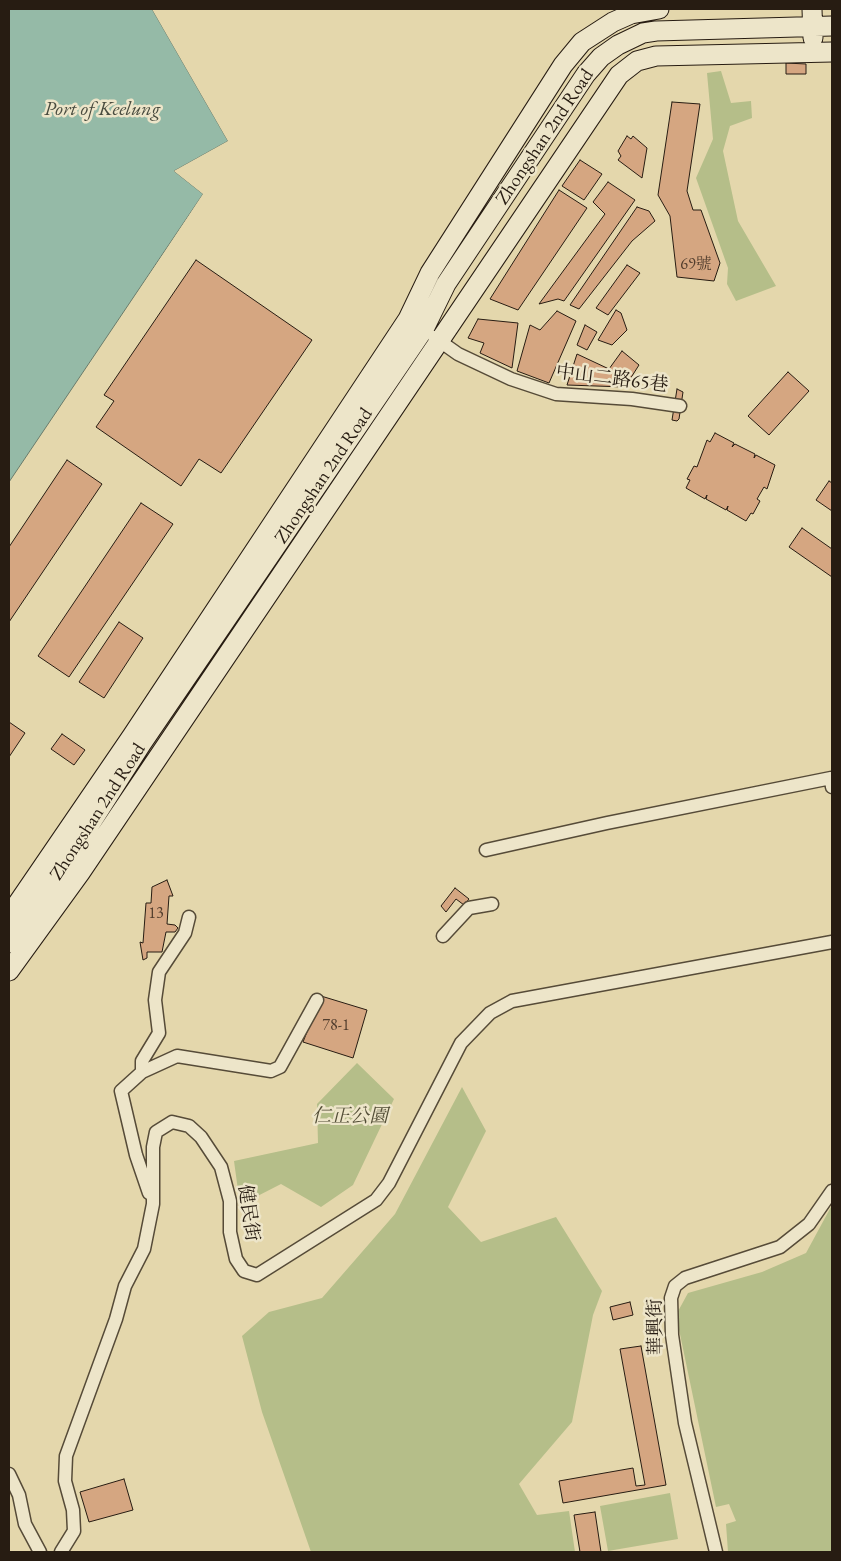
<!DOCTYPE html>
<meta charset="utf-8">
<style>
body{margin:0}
#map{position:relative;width:841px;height:1561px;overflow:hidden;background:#e4d7ac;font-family:"EB Garamond",serif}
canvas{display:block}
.frame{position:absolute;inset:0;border:10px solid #271c12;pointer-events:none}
</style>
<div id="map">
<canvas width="841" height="1561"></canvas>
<div class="frame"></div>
</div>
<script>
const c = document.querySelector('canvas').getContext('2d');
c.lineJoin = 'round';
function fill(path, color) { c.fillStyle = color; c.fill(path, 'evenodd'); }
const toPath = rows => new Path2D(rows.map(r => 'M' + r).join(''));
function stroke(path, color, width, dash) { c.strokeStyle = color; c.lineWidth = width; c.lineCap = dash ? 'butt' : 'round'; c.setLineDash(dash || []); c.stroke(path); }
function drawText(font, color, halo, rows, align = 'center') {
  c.font = font + ' "EB Garamond","Noto Serif TC",serif'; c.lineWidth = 5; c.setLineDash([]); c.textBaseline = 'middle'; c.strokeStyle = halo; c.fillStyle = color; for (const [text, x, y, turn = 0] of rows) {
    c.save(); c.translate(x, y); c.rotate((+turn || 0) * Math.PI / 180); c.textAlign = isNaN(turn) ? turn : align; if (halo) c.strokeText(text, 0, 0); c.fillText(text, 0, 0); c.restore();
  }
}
const green = toPath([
 [721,71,731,103,751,101,752,118,730,126,723,151,738,221,776,286,736,301,727,284,728,268,696,178,713,139,707,73],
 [357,1063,394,1099,353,1185,321,1207,281,1184,240,1205,234,1161,318,1143,317,1104],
 [462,1087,486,1131,448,1207,481,1242,556,1217,602,1291,593,1315,572,1422,519,1484,537,1515,569,1511,575,1552,311,1552,262,1412,242,1336,269,1312,322,1298,395,1214],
 [832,1205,832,1552,728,1552,726,1524,736,1521,729,1504,716,1507,676,1315,688,1293,762,1272,806,1253],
 [670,1493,678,1539,608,1551,600,1506]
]);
const water = toPath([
 [9,9,152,9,228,141,174,171,203,194,9,482,9,9]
]);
const pier = toPath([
 [152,9,155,9,230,141,178,171,205,192,206,195,32,452,203,194,174,171,228,141]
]);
const building = toPath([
 [786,63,806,64,806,74,786,74,786,63],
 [672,102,700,104,687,191,693,210,701,210,720,263,714,281,677,277,670,216,658,195,672,102],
 [627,136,631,139,633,136,647,148,642,178,618,160,621,156,618,151,627,136],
 [580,160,602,174,584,200,562,186,580,160],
 [608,182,635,200,564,301,558,299,539,304,605,214,593,202,608,182],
 [559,190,587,208,518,310,490,299,559,190],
 [637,207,649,211,655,221,632,241,579,309,570,305,637,207],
 [196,260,312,340,221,473,199,459,181,486,96,427,114,401,104,395,196,260],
 [627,265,640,273,608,315,596,308,627,265],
 [616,310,621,313,627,330,612,345,598,340,616,310],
 [557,311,576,321,549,383,517,371,530,325,540,330,557,311],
 [478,319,518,323,512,368,480,353,484,343,468,338,478,319],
 [585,325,597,332,587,350,577,345,585,325],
 [622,351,639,365,625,387,567,385,577,354,609,369,622,351],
 [788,372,809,391,769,435,748,416,788,372],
 [677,389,683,392,679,419,677,421,672,420,677,389],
 [715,433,734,443,732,447,735,444,755,454,754,458,756,455,775,465,767,489,764,487,757,499,760,501,753,514,751,513,746,521,727,510,728,506,726,510,706,499,707,495,705,499,686,488,690,480,687,479,694,466,697,467,707,440,710,442,715,433],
 [67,460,102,484,9,622,9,547,67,460],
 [829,481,832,483,832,511,816,500,829,481],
 [141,503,173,524,69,677,38,656,141,503],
 [802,528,832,549,832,577,789,547,802,528],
 [119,622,143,638,104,698,79,682,119,622],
 [9,722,25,733,9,757,9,722],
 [62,734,85,750,74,765,51,749,62,734],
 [167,880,173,896,169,896,167,924,175,925,178,928,175,932,166,932,162,952,147,952,147,958,143,960,140,942,143,943,146,903,151,903,152,887,167,880],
 [455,888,469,899,464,905,456,899,446,912,441,906,455,888],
 [321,996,367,1010,353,1058,303,1042,321,996],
 [630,1302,633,1315,613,1320,610,1307,630,1302],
 [641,1346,666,1485,563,1503,559,1481,633,1468,636,1486,645,1485,620,1349,641,1346],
 [124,1479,133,1510,89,1522,80,1492,124,1479],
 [595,1512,601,1552,580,1552,574,1515,595,1512]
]);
const street = toPath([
 [434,337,458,354,511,379,556,394,632,399,680,406],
 [486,850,607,823,831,778,832,787],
 [443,936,469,908,492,904],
 [142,1072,142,1061,159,1033,155,1000,159,972,185,933,189,917],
 [149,1193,136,1155,121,1091,142,1072,177,1056,271,1071,280,1067,317,1000],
 [9,1474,19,1495,25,1524,40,1552],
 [61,1552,74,1531,73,1510,65,1481,66,1456,116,1319,125,1286,144,1249,153,1204,153,1147,156,1132,172,1122,189,1126,201,1137,221,1167,230,1201,230,1232,236,1259,244,1271,257,1275,376,1200,389,1183,461,1043,490,1013,512,1001,832,942],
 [716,1552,685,1423,672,1335,671,1298,675,1286,685,1278,780,1247,809,1224,832,1191]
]);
const secondary = toPath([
 [812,9,813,38],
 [9,916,132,736,408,319,430,273,563,65,582,42,613,22,631,14,659,9],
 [9,943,66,862,142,743,424,329,446,284,586,74,601,57,618,45,643,33,656,31,832,26],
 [9,971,80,873,619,75,637,61,656,56,832,52]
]);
const numberNames = [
 ["69號",696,265],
 ["13",156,914],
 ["78-1",336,1026]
];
const streetNames = [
 ["Zhongshan 2nd Road",545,137,-56],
 ["中山二路65巷",612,379,7],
 ["Zhongshan 2nd Road",324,476,-56],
 ["Zhongshan 2nd Road",98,812,-57],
 ["健民街",248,1213,82],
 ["華興街",656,1327,-91]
];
const parkNames = [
 ["仁正公園",350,1117]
];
const waterNames = [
 ["Port of Keelung",102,110]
];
fill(green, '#b5be89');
fill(water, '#95baa7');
stroke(water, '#697b6b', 1);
fill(pier, '#e4d7ac');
fill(building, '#d5a681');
stroke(building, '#271c12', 1);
stroke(street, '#564b38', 15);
stroke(secondary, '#271c12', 21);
stroke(street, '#ede5c9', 12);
stroke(secondary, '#ede5c9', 19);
drawText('16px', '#523e2e', null, numberNames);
drawText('19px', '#271c12', '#ede5c9', streetNames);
drawText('italic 19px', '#524d36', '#ede5c9', parkNames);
drawText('italic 20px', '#484b3f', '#ede5c9', waterNames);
</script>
